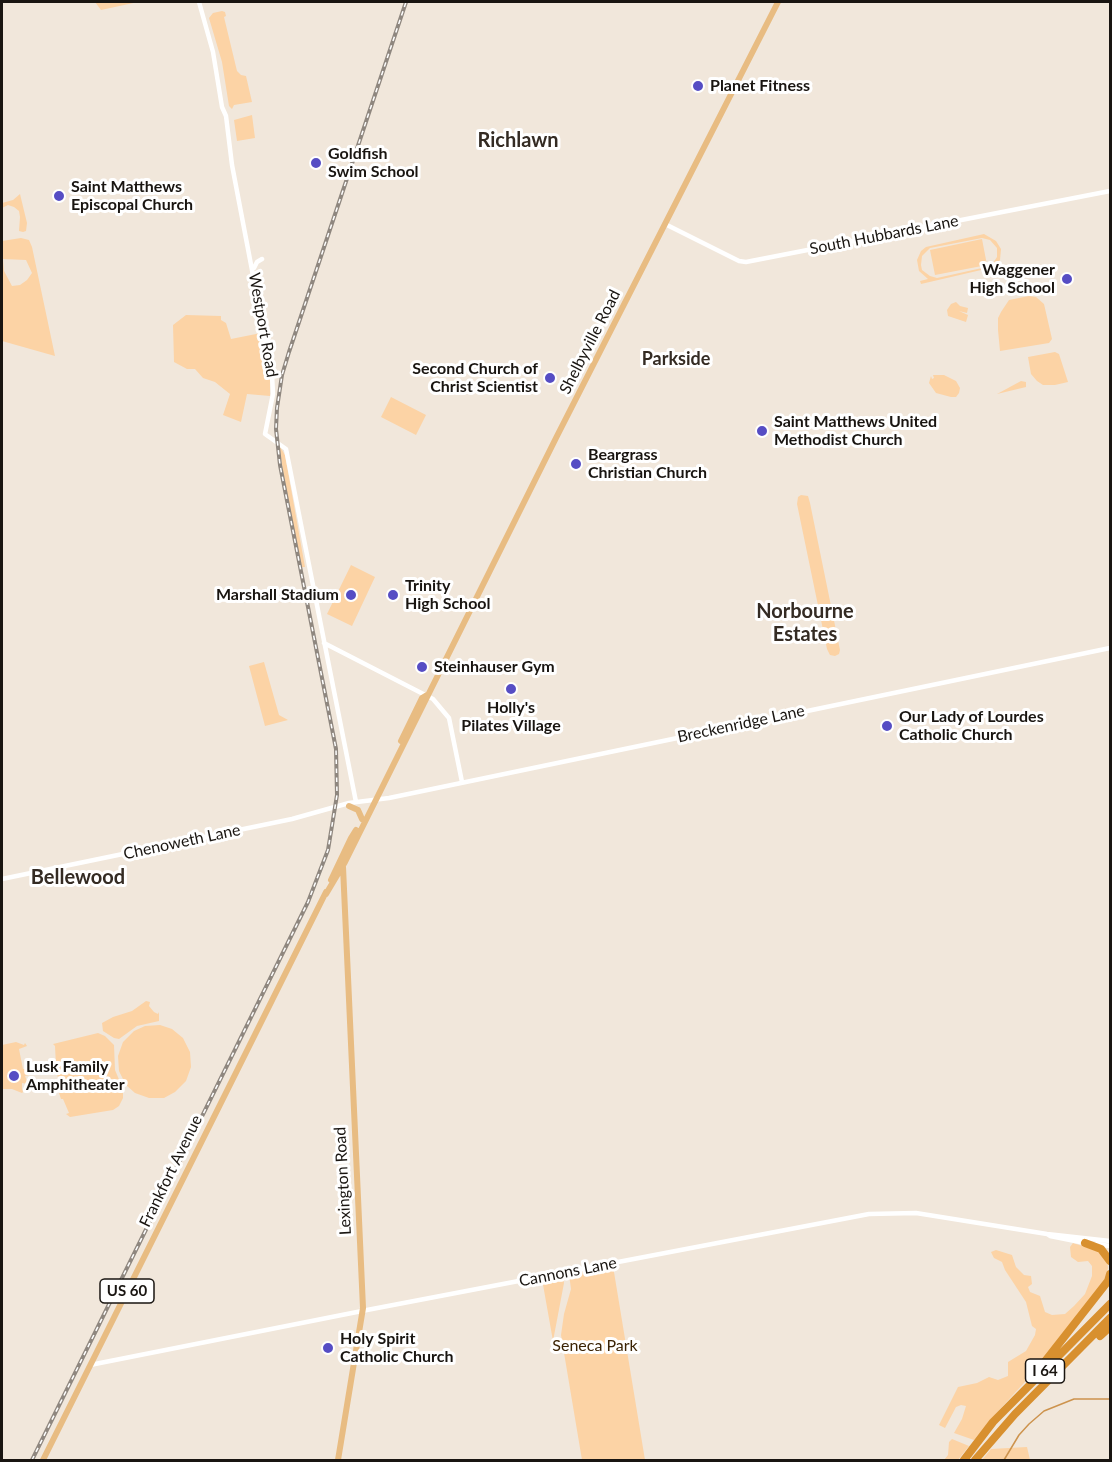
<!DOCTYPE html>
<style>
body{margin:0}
#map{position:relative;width:1112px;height:1462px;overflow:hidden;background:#f1e7db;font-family:Lato,sans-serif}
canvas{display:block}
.frame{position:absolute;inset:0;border:3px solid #191511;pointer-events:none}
</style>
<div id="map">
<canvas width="1112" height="1462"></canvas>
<div class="frame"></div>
</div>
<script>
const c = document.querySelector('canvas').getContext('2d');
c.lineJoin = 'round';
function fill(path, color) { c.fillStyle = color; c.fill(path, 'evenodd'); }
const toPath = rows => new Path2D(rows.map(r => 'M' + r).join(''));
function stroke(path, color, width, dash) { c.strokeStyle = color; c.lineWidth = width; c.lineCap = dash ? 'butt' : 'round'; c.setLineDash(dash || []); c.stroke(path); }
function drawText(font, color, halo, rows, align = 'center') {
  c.font = font + ' Lato,sans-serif'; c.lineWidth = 6; c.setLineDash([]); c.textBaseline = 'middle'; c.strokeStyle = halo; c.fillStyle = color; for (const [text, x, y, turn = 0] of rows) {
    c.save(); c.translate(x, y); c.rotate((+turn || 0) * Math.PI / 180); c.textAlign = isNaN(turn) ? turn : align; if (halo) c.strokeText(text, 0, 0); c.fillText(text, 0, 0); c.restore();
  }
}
const green = toPath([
 [95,2,138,2,101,10],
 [222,11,225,12,226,16,224,17,237,71,241,75,246,76,252,102,234,105,232,109,229,106,222,62,209,18,213,13],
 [252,115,255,138,237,141,234,120],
 [20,194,27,223,26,231,23,232,19,231,20,217,19,211,14,207,8,205,2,208,2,203,13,200],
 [984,234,996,241,1001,249,1000,260,994,267,921,284,920,281,928,279,919,271,917,260,921,251,926,247],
 [982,238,990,240,997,248,997,257,991,266,937,278,930,276,922,270,921,265,922,256,930,248],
 [21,238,29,240,32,247,55,356,2,341,2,241],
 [3,259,26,260,32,273,27,280,20,285,12,286,4,271],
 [982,239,987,265,935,275,930,250],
 [1029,296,1036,297,1044,304,1052,339,1049,343,1000,351,998,330,998,318,1001,312,1009,300],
 [956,302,960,306,968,308,967,313,959,311,968,315,966,322,948,316,947,310,951,304],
 [186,315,221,316,221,320,226,323,231,339,261,333,270,374,270,396,247,394,241,422,223,415,230,394,215,382,203,378,195,369,187,369,174,362,173,325],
 [1055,352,1059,354,1068,382,1055,385,1043,385,1037,381,1031,374,1028,357],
 [933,375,944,375,956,381,960,388,959,393,956,397,951,397,936,393,929,383,931,376,932,379,934,378],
 [1021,381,1026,382,1026,387,997,394],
 [391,397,426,415,416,435,381,417],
 [279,445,285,455,305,567,302,567,289,509],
 [801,495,808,496,810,503,840,650,839,654,835,656,830,655,827,649,797,504,798,497],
 [351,565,375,577,352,626,327,614],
 [264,662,279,715,288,720,265,726,249,666],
 [146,1001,150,1002,149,1006,154,1012,158,1014,159,1012,159,1021,137,1026,119,1039,114,1038,103,1031,102,1023,113,1017,132,1011],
 [160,1025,172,1029,183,1038,190,1052,191,1067,186,1081,175,1092,164,1098,149,1098,135,1093,126,1085,119,1071,118,1056,123,1042,134,1031,145,1026],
 [98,1033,105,1036,114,1045,115,1070,123,1089,123,1098,119,1106,113,1110,70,1117,66,1114,69,1113,63,1099,61,1099,59,1093,61,1092,56,1069,54,1069,56,1066,55,1046,53,1044],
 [16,1042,24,1045,25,1043,27,1046,19,1049,23,1069,28,1069,29,1075,25,1076,28,1084,22,1083,22,1089,23,1092,22,1093,12,1089,2,1089,2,1045],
 [1073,1243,1098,1251,1107,1260,1108,1268,1104,1281,1035,1371,990,1420,974,1440,954,1433,962,1419,966,1406,961,1405,956,1407,945,1428,939,1425,958,1387,977,1383,989,1377,998,1380,1008,1376,1008,1362,1026,1351,1035,1335,1036,1329,1032,1326,1026,1302,1005,1270,1002,1262,994,1258,991,1252,996,1250,1012,1255,1016,1267,1024,1275,1031,1276,1032,1284,1028,1287,1030,1292,1040,1296,1045,1312,1052,1315,1065,1314,1074,1306,1085,1294,1092,1276,1092,1266,1088,1261,1078,1262,1071,1257,1070,1247],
 [613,1266,645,1460,582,1460,561,1335,564,1314,571,1289,569,1274],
 [558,1276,563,1278,564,1283,553,1341,542,1279],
 [952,1439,969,1446,958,1460,944,1460,948,1455,949,1442],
 [1027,1447,1030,1460,982,1460,991,1449]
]);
const stream = toPath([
 [1004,1460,1019,1435,1029,1424,1044,1411,1074,1399,1110,1399]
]);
const secondary = toPath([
 [199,2,213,52,222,107,226,116,232,165,272,375,273,394,265,434,286,449,356,802],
 [665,224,739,261,746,262,1110,191],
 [254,268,257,262,262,259],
 [324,643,433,699,449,718,462,782],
 [2,879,292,819,349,803,389,798,1110,648],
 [1047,1234,1050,1236,1085,1243],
 [1096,1244,1110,1246],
 [90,1365,367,1310,869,1214,916,1213,1047,1234,1110,1241]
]);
const primary = toPath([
 [401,741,422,698,427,695],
 [349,806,358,810,362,819],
 [331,880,351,838,356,830],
 [326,894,345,862,556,438,778,2],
 [43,1460,326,892],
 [338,1460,363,1308,343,867]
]);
const highway = toPath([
 [1085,1243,1101,1249,1110,1261],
 [1100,1336,1110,1327],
 [1032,1378,1108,1281,1110,1274],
 [964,1460,993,1422,1110,1304],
 [975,1460,1015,1414,1110,1318]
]);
const rail = toPath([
 [32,1460,308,902,328,850,337,795,336,749,280,465,276,429,277,408,282,375,289,352,406,2]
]);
const markers = [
 [698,86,6,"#564dc4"],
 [316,163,6,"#564dc4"],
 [59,196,6,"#564dc4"],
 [1067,279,6,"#564dc4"],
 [550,378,6,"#564dc4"],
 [762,431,6,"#564dc4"],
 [576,464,6,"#564dc4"],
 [351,595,6,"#564dc4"],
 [393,595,6,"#564dc4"],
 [422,667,6,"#564dc4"],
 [511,689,6,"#564dc4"],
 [887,726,6,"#564dc4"],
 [14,1076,6,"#564dc4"],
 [328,1348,6,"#564dc4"]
];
const shields = [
 [127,1291,54],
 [1045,1371,39]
];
const shieldNames = [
 ["US 60",127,1291],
 ["I 64",1045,1371]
];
const poiNames = [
 ["Planet Fitness",710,86],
 ["Goldfish",328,154],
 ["Swim School",328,172],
 ["Saint Matthews",71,187],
 ["Episcopal Church",71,205],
 ["Waggener",1055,270,"right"],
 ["High School",1055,288,"right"],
 ["Second Church of",538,369,"right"],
 ["Christ Scientist",538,387,"right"],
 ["Saint Matthews United",774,422],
 ["Methodist Church",774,440],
 ["Beargrass",588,455],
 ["Christian Church",588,473],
 ["Trinity",405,586],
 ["High School",405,604],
 ["Marshall Stadium",339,595,"right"],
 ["Steinhauser Gym",434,667],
 ["Holly's",511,708,"center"],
 ["Pilates Village",511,726,"center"],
 ["Our Lady of Lourdes",899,717],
 ["Catholic Church",899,735],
 ["Lusk Family",26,1067],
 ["Amphitheater",26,1085],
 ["Holy Spirit",340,1339],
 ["Catholic Church",340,1357]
];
const streetNames = [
 ["South Hubbards Lane",884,235,-11],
 ["Westport Road",263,325,80],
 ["Shelbyville Road",590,342,-63],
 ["Breckenridge Lane",741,724,-12],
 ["Chenoweth Lane",182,842,-12],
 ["Frankfort Avenue",171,1171,-64],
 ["Lexington Road",343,1181,-93],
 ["Cannons Lane",568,1272,-11]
];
const parkNames = [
 ["Seneca Park",595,1346]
];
const neighbourhoodNames = [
 ["Parkside",676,359]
];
const quarterNames = [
 ["Richlawn",518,141],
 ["Norbourne",805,612],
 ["Estates",805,635],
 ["Bellewood",78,878]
];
fill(green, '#fcd3a5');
stroke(stream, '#cd934d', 1.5);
stroke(secondary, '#fff', 4.5);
stroke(primary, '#e8bc82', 6);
stroke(highway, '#d8902f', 8);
stroke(rail, '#8f877f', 4);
stroke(rail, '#fff', 1.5, [4.5]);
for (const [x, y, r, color] of markers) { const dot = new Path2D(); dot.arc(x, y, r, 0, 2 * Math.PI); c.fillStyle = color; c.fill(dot); stroke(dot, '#fff', 2); }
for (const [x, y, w] of shields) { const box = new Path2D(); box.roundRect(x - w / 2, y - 12, w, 24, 4.5); c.fillStyle = '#fff'; c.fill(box); stroke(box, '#191511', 1.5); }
drawText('bold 15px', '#191511', null, shieldNames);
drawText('bold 16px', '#191511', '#fff', poiNames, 'left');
drawText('16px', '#191511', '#fff', streetNames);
drawText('16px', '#3b2304', '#fff', parkNames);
drawText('bold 18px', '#342b23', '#fff', neighbourhoodNames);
drawText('bold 20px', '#342b23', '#fff', quarterNames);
</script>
